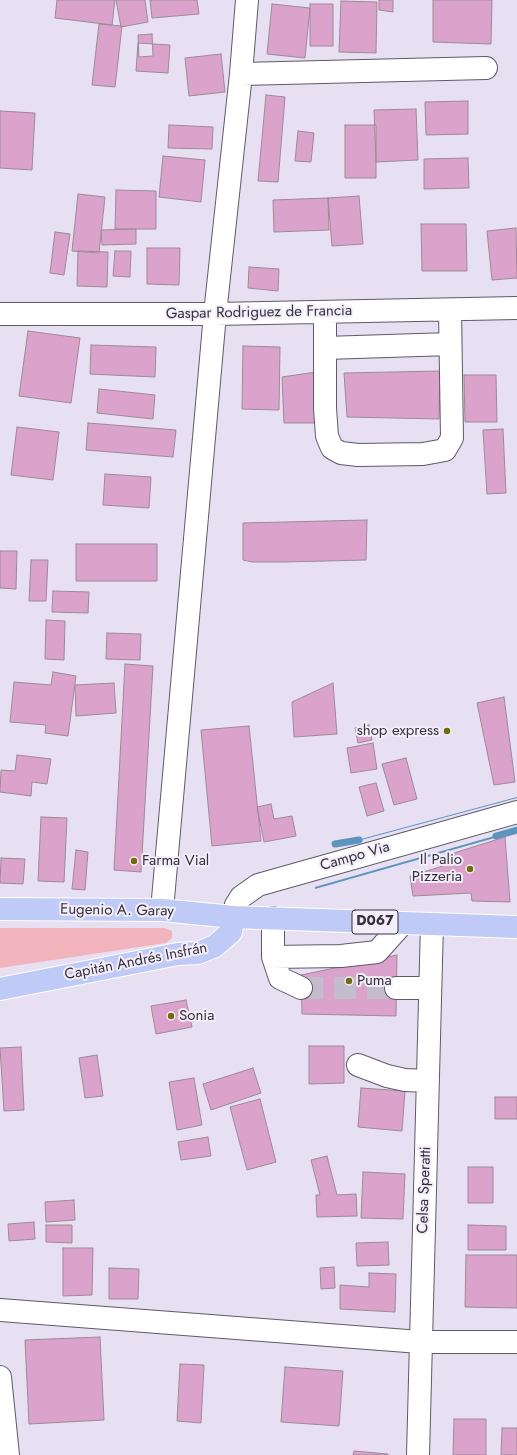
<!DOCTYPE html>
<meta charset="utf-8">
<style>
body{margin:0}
canvas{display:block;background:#e7dff2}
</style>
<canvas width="517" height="1455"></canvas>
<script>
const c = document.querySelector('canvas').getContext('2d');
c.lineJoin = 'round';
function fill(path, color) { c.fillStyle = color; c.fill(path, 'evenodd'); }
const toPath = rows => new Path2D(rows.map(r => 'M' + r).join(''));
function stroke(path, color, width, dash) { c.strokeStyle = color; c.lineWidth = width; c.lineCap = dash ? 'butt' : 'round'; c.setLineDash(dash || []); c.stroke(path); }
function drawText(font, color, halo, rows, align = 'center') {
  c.font = font + ' Jost,sans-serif'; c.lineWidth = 4; c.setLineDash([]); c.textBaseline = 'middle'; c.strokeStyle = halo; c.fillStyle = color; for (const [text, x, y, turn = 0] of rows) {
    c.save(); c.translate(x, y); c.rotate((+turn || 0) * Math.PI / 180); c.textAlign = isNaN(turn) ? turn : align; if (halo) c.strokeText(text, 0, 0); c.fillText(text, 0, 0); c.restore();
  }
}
const green = toPath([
 [0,928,164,928,172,931,172,938,166,943,0,968]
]);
const water = toPath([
 [517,797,517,798,350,843,350,842],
 [505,833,505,835,315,889,315,887]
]);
const stream = toPath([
 [496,836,517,830],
 [335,844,359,840]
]);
const building = toPath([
 [57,0,115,0,112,25,55,18,57,0],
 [116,0,145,0,148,22,121,27,116,0],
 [150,0,197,0,199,14,152,18,150,0],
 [379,0,393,0,393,12,379,10,379,0],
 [433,0,492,0,491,44,433,42,433,0],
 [341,1,377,2,376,53,339,52,341,1],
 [272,4,310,8,305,58,267,54,272,4],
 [310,4,333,4,333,46,310,46,310,4],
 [99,24,122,26,115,87,92,85,99,24],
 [152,34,153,56,139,57,138,35,152,34],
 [138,43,170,45,168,73,136,71,138,43],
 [221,54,225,92,189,96,185,58,221,54],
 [266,95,285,97,278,182,258,181,266,95],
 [468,101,468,134,426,135,425,102,468,101],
 [416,109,418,160,376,162,374,110,416,109],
 [0,111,35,113,32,170,0,168,0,111],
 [169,125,213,127,212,149,168,148,169,125],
 [345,125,376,125,376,178,345,178,345,125],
 [298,131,314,133,311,162,295,161,298,131],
 [163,156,205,160,201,202,159,197,163,156],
 [468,158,469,188,424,189,424,159,468,158],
 [116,190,156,191,156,229,115,229,116,190],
 [78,194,105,197,99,253,72,251,78,194],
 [359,196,363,244,332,246,328,198,359,196],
 [328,198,329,230,274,232,273,200,328,198],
 [421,224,466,224,467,271,422,271,421,224],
 [516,228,517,278,492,280,487,231,516,228],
 [136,229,136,244,102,245,101,230,136,229],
 [55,232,70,234,64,275,50,273,55,232],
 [147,248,180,248,179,285,147,284,147,248],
 [78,251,108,252,107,287,77,286,78,251],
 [115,251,131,251,130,277,113,276,115,251],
 [249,267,279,269,278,291,248,288,249,267],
 [28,331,80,338,71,403,19,396,28,331],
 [91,345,156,347,155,377,90,374,91,345],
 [243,346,280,347,279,410,242,409,243,346],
 [440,371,439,419,347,417,344,373,440,371],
 [316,372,316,423,284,423,282,377,316,372],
 [464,375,496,375,497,422,465,422,464,375],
 [99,389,155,395,153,419,97,413,99,389],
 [88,423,176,430,173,457,86,450,88,423],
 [17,427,59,432,53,480,11,475,17,427],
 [503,429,506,493,487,494,483,430,503,429],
 [105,474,151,477,149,508,103,505,105,474],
 [367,520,366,560,284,562,252,562,243,560,243,523,367,520],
 [76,544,157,544,157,581,76,581,76,544],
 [0,551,17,551,16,589,0,588,0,551],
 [31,560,48,560,46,601,29,601,31,560],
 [53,591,89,592,88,613,52,612,53,591],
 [46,620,65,621,64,660,45,659,46,620],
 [107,633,141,634,140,660,106,659,107,633],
 [125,664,153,666,141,872,114,870,125,664],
 [53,672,76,676,68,736,45,733,46,725,10,722,14,682,51,685,53,672],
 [114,683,116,713,76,716,75,685,114,683],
 [333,683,337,734,294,737,292,702,333,683],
 [504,697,515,782,494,785,477,703,504,697],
 [369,725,372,740,358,743,355,728,369,725],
 [249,726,261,841,212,846,201,730,249,726],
 [373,743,377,769,351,773,347,748,373,743],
 [17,755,51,759,47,784,32,782,31,796,0,792,1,770,15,771,17,755],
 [406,758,417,799,394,805,382,764,406,758],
 [376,783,384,811,367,816,359,787,376,783],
 [271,804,274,819,292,816,296,836,264,842,257,807,271,804],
 [41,817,67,818,64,882,38,881,41,817],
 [505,837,510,902,472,901,471,893,413,896,410,876,456,862,454,853,505,837],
 [76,850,88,852,85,890,72,889,76,850],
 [1,858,25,859,23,884,0,883,1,858],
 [397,955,396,1016,302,1014,301,975,397,955],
 [186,1000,192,1027,156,1034,151,1006,186,1000],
 [309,1046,344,1046,344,1083,309,1084,309,1046],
 [21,1047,24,1110,4,1111,0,1048,21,1047],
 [97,1055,103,1096,85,1098,79,1058,97,1055],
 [253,1068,261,1093,211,1110,203,1084,253,1068],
 [194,1078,202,1125,177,1130,169,1082,194,1078],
 [361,1088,405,1091,402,1131,358,1127,361,1088],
 [495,1097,517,1097,517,1119,495,1119,495,1097],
 [260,1099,276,1162,247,1170,230,1107,260,1099],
 [208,1137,211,1156,181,1160,178,1142,208,1137],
 [327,1156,337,1195,356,1194,357,1216,317,1217,316,1195,320,1195,311,1160,327,1156],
 [468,1167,493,1167,493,1203,468,1203,468,1167],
 [363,1172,405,1174,403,1219,361,1218,363,1172],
 [74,1200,75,1220,46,1222,45,1202,74,1200],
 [34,1222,35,1239,9,1241,8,1224,34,1222],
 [46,1225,72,1225,72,1243,46,1242,46,1225],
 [468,1225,506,1226,506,1250,468,1250,468,1225],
 [388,1242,389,1265,357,1266,356,1243,388,1242],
 [63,1248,93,1248,92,1295,63,1296,63,1248],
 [466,1255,517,1255,517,1308,465,1307,466,1255],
 [334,1267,335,1288,321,1289,320,1268,334,1267],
 [109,1268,139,1269,138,1299,109,1299,109,1268],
 [369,1273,396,1274,395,1312,340,1309,340,1285,369,1287,369,1273],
 [100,1337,104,1420,29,1424,25,1340,100,1337],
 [180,1364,204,1365,201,1423,177,1421,180,1364],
 [285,1367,343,1371,339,1426,281,1422,285,1367],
 [454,1419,486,1419,486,1455,453,1455,454,1419],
 [502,1428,517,1428,517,1455,501,1455,502,1428],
 [354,1451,388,1454,388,1455,353,1455,354,1451]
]);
const minorTunnel = toPath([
 [301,988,396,988]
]);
const minor = toPath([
 [241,74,486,68],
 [325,312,325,408,327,436,332,448,341,453,358,455,423,454,445,450,452,438,450,310],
 [0,314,215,314,517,308],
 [325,348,450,344],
 [162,910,215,314,241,74,247,0],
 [233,917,236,905,241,897,258,885,517,812],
 [273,918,273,957,280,978,301,988],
 [273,957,341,956,377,952,403,923],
 [396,988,430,988],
 [358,1065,387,1076,405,1080,428,1081],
 [0,1310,420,1342,517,1342],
 [0,1377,8,1455],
 [418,1455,432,924]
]);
const major = toPath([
 [0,909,162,910,233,917,517,927],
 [0,989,178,954,198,953,215,946,231,932,233,917]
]);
const markers = [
 [447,731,4,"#726d0b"],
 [134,861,4,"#726d0b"],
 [470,869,4,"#726d0b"],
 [349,981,4,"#726d0b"],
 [171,1016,4,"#726d0b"]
];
const shields = [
 [375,922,46]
];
const shieldNames = [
 ["D067",375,922]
];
const streetNames = [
 ["Gaspar Rodriguez de Francia",259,313,-1],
 ["Campo Via",355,857,-16],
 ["Eugenio A. Garay",117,911,1],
 ["Capitán Andrés Insfrán",136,962,-11],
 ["Celsa Speratti",425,1190,-88]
];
const poiNames = [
 ["shop express",439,731,"right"],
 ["Il Palio",462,860,"right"],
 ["Pizzeria",462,877,"right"],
 ["Farma Vial",142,861],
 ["Puma",357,981],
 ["Sonia",179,1016]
];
fill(green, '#f1b3bc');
fill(water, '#5b95bd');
stroke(stream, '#5b95bd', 7);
fill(building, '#dba2cb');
stroke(building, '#9c8b97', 1);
stroke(minorTunnel, '#c3bccd', 22, [22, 11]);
stroke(minor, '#605969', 24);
stroke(major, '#fff', 24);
stroke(minor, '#fff', 22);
stroke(major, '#bfcbf6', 22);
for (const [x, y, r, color] of markers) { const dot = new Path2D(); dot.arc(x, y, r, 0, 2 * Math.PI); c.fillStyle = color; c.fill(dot); stroke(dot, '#f3edfc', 1.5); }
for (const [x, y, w] of shields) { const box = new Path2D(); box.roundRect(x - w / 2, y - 12, w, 24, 3); c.fillStyle = '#f3edfc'; c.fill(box); stroke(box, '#353239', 1); }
drawText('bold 14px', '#353239', null, shieldNames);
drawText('15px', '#353239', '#f3edfc', streetNames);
drawText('15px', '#353239', '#f3edfc', poiNames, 'left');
</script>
